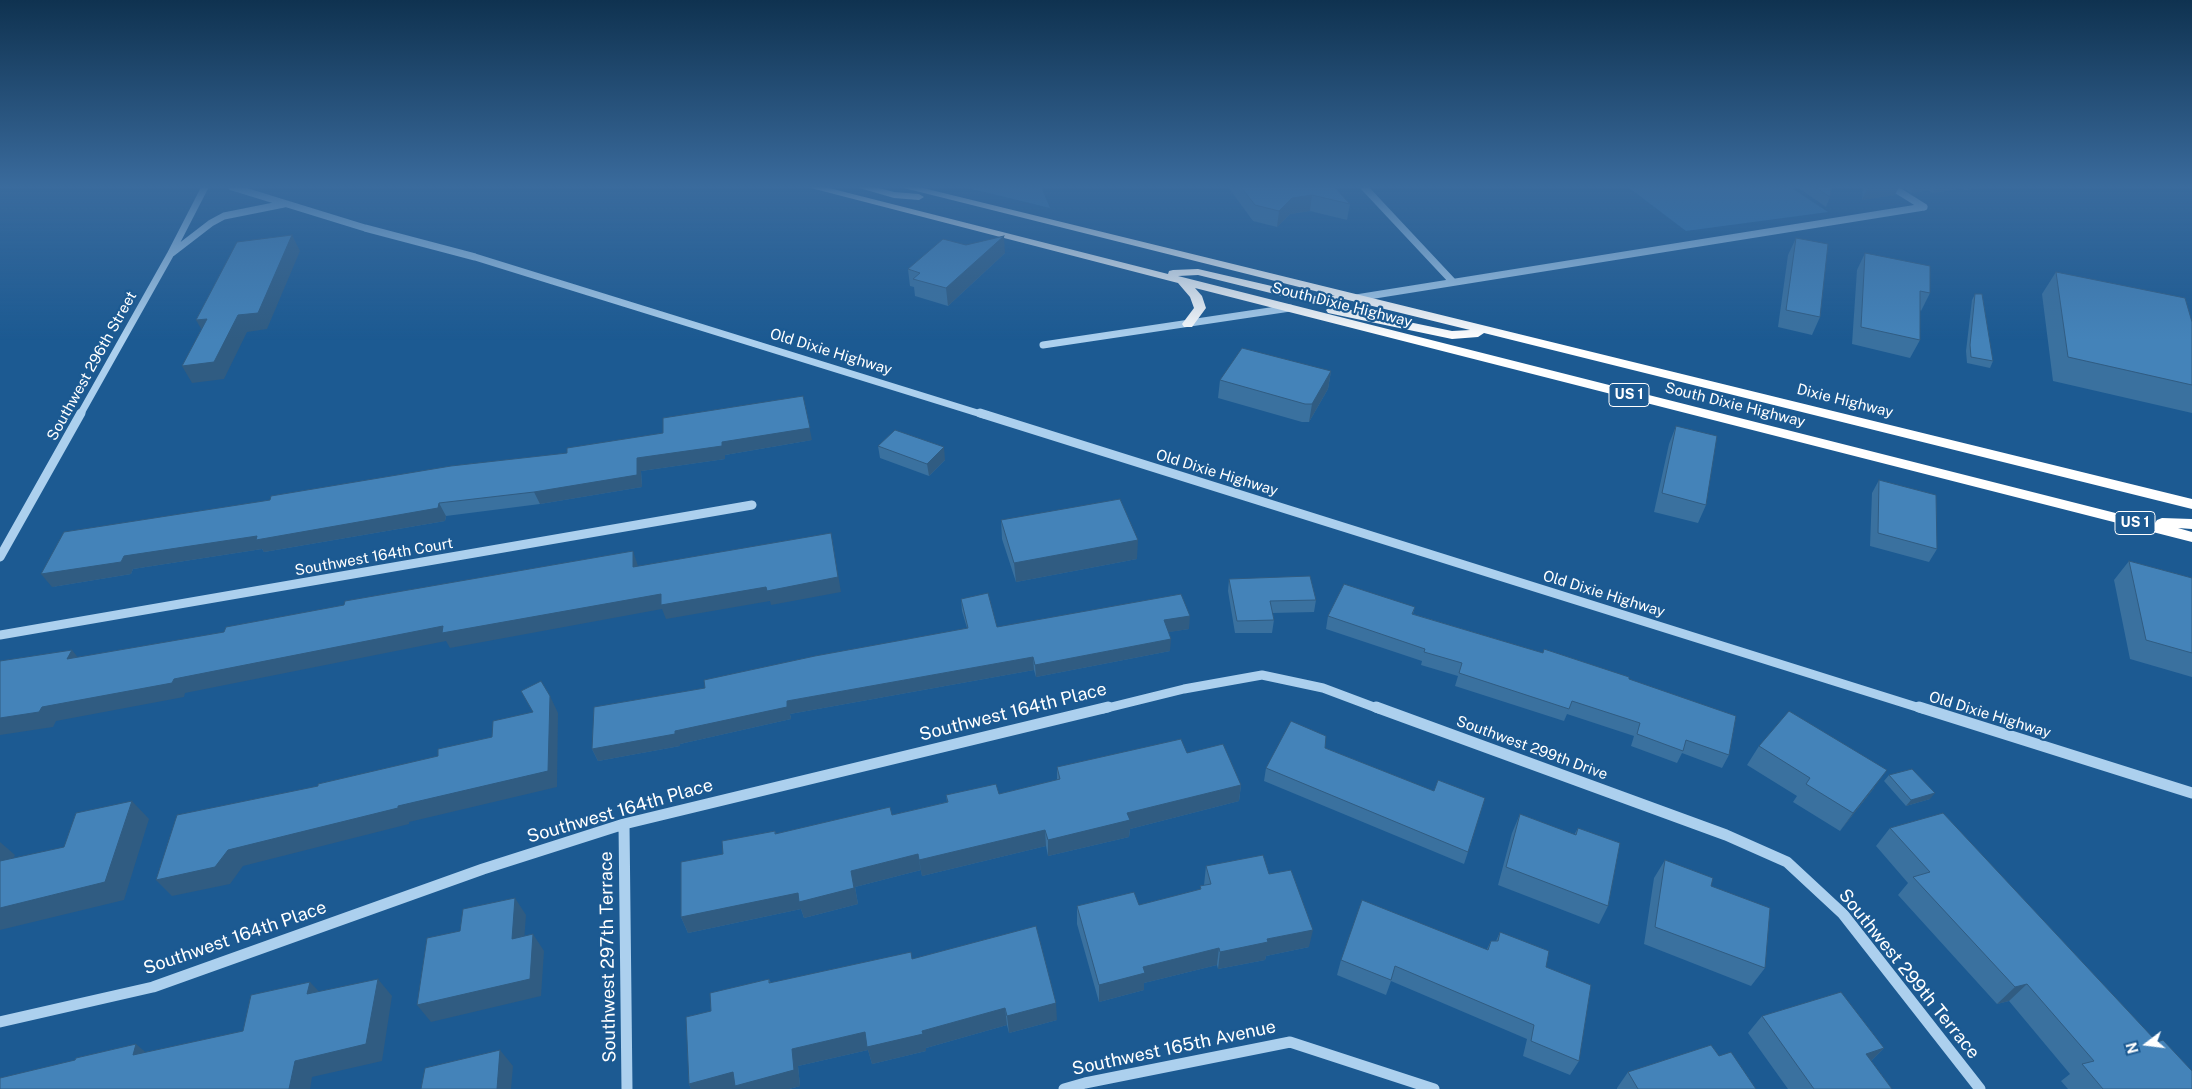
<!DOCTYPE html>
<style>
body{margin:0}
#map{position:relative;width:2192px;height:1089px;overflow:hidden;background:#1c5a92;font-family:"Public Sans",sans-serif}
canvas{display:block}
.north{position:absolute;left:2122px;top:1019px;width:50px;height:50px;-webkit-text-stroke:4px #1c5a92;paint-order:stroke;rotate:255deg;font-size:14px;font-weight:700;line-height:20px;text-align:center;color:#fff}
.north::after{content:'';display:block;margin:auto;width:18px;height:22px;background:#fff;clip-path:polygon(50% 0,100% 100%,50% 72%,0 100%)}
</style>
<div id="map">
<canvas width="2192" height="1089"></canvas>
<div class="north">N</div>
</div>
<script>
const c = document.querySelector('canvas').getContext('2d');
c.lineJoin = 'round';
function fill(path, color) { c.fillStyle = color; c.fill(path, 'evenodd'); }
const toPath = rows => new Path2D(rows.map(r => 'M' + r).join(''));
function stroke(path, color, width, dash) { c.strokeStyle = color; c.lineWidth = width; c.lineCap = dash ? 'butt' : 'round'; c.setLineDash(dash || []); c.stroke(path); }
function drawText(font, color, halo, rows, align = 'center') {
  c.font = font + ' "Public Sans",sans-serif'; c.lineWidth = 4.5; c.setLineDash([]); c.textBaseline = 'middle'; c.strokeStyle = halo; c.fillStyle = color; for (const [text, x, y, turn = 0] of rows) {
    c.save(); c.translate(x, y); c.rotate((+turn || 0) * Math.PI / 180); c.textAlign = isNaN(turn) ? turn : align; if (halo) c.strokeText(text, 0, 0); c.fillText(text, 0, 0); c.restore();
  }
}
const green = toPath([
 [964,187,1041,187,1050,208],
 [1628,187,1790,187,1828,212,1686,231]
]);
const minorFar2 = toPath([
 [232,187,365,228,475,257,984,415],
 [1364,187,1453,282],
 [1892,187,1924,207],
 [172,253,211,223,224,216,284,204],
 [1356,298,1924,207],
 [1043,345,1290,308],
 [80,415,170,255,205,187]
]);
const minorFar1 = toPath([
 [980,413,1923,709],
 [0,557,81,413],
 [0,635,752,505],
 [1103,709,1184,689,1262,675,1323,688,1379,709]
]);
const minor = toPath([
 [1376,707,1726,835,1787,862,1843,914,1980,1089],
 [1919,707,2192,793],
 [624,824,627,1089],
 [0,1022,153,987,483,869,624,824,1108,707],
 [1064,1089,1085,1083,1290,1042,1434,1089]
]);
const highway = toPath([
 [807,187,825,187,1168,274,1169,271,1173,270,1198,269,1315,296,1335,296,900,187,919,187,2192,499,2192,509,1484,333,1478,337,1452,339,1328,313,1326,310,1332,306,1452,331,1470,330,1344,299,1343,302,1339,304,1315,304,1198,275,1178,276,2155,523,2157,520,2162,518,2192,519,2192,529,2178,528,2192,532,2192,542,1195,288,1202,296,1206,308,1192,327,1184,327,1182,324,1194,308,1190,297,1178,283,807,187],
 [856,187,875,187,894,192,919,194,924,197,919,200,894,198,856,187]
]);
const wall = toPath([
 [1228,187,1334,187,1350,204,1347,220,1310,211,1290,214,1277,227,1253,221],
 [1797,187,1831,187,1830,197,1826,207],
 [1863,187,1899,187,1895,195,1862,200],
 [1902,187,1984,187,1965,190,1962,188,1933,193,1928,190,1911,193],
 [1796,238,1820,317,1812,335,1778,327,1788,255],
 [966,245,1005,253,948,306,915,296,914,287,910,286,908,269],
 [1865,253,1930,293,1921,311,1920,310,1920,340,1910,358,1852,344,1857,270],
 [2056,272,2192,322,2192,413,2053,381,2042,294],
 [1975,294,1993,361,1990,368,1967,363,1966,351,1972,300],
 [1331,371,1328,389,1309,422,1302,422,1218,398,1220,380],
 [1676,426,1706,505,1698,523,1654,512,1669,444],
 [812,440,725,455,725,459,641,471,642,487,540,504,446,516,445,521,264,552,262,549,133,569,131,574,52,587,567,453],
 [878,446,945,460,929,476,880,458],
 [1879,480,1937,549,1929,562,1870,546,1872,493],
 [1001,520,1137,559,1016,582,1002,539],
 [2129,561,2192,578,2192,677,2130,659,2114,580],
 [1229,579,1316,600,1314,612,1272,613,1274,620,1272,633,1235,633,1228,591],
 [961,599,997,627,1189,629,1168,632,1170,651,1036,677,1034,670,790,714,791,719,680,744,680,746,598,761,592,749,705,688,967,628,962,611],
 [1415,607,1413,614,1629,679,1729,755,1722,768,1682,753,1677,763,1631,746,1634,736,1567,714,1564,721,1455,686,1458,676,1421,665,1422,661,1326,629,1328,616],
 [1759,746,1874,788,1840,831,1793,802,1797,796,1747,765],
 [1325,748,1434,791,1468,852,1464,864,1264,781,1266,768],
 [1187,753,1241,785,1239,801,1130,829,1129,837,1048,856,1046,846,922,876,921,870,855,887,858,904,804,918,801,909,688,933,681,917,775,831,776,834,892,815,947,802,946,795,999,794,1057,780,1057,767],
 [1889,775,1930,799,1906,806,1884,781],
 [1520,814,1574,835,1578,828,1608,906,1599,924,1498,885,1512,833],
 [1890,828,2192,1089,2068,1089,2061,1081,2070,1074,2009,1001,1997,1004,1898,895,1908,883,1876,846],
 [1665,860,1711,886,1765,968,1751,986,1644,944,1654,878],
 [1206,866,1269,874,1309,947,1266,956,1265,960,1218,969,1217,965,1144,983,1144,990,1099,1002,1077,924,1077,906,1139,905,1200,890,1200,886,1204,885],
 [1500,932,1546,967,1579,1061,1570,1075,1523,1056,1527,1039,1391,981,1386,995,1337,975,1341,960,1487,949,1491,941,1496,941],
 [912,959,1057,1020,1009,1033,1007,1025,926,1048,926,1051,872,1064,868,1050,798,1066,800,1086,789,1089,691,1089,689,1084,711,1011,769,979,771,983],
 [1762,1016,1884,1048,1871,1061,1892,1089,1788,1089,1748,1033],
 [1719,1056,1756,1089,1617,1089,1617,1088,1628,1072]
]);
const shadedWall = toPath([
 [1878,187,1898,187,1895,195,1862,200,1867,189],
 [1914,187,1930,187,1928,190,1911,193],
 [1935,187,1962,187,1962,188,1933,193],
 [1967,187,1984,187,1965,190],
 [1312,195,1310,211,1290,214,1277,227,1279,211,1292,198],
 [292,235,300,251,267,329,247,332,224,379,192,383,182,366,238,315],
 [1004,236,1005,253,948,306,946,288],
 [207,319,206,337,196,320],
 [1331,371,1328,389,1309,422,1312,404],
 [803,396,812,440,725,455,725,459,641,471,642,487,540,504,534,492,637,458,722,442],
 [944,447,945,460,929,476,927,464],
 [439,503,446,516,445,521,264,552,262,549,133,569,131,574,52,587,41,574,124,556],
 [831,533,841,592,771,605,770,601,666,619,662,609,450,648,446,641,185,693,184,697,56,721,53,727,0,735,0,718,42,707,174,679],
 [1138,540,1137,559,1016,582,1014,563],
 [633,551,638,566,638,582,633,567],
 [1190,616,1189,629,1163,633,1164,620],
 [1171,639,1170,651,1036,677,1035,665],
 [72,650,84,665,67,659],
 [1033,657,1034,670,790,714,791,719,680,744,680,746,598,761,592,749,787,701],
 [550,696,558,713,557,787,409,822,409,824,243,866,230,884,172,896,156,880,228,850,398,806,548,771],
 [1887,770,1874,788,1840,831,1853,813],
 [1241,785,1239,801,1130,829,1129,837,1048,856,1048,840,1127,813],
 [1935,793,1930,799,1906,806,1911,800],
 [132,801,149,819,124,900,0,930,0,908],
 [1045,830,1046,846,922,876,919,860],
 [0,842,15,855,2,883,0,882],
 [918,854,921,870,855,887,858,904,804,918,801,909,688,933,681,917,851,871],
 [515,898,526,915,523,956,512,939],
 [1313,930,1309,947,1266,956,1265,960,1218,969,1220,952,1267,939],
 [533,934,544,951,541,996,431,1022,417,1005],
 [1219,948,1217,965,1144,983,1144,990,1099,1002,1099,985,1143,967],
 [378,979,392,996,382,1061,312,1077,310,1089,289,1089,295,1061],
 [310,982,326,999,307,994],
 [2027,984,2009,1001,1997,1004,2015,987],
 [1056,1003,1057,1020,1009,1033,1007,1016],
 [1005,1008,1007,1025,926,1048,926,1051,872,1064,868,1050,798,1066,800,1086,789,1089,691,1089,689,1084,792,1049,865,1032,922,1031],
 [136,1044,156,1061,133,1055],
 [1884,1048,1868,1064,1866,1054],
 [500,1050,513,1066,511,1089,497,1089]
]);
const building = toPath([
 [1241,187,1334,187,1350,204,1312,195,1292,198,1279,211,1255,205,1241,187],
 [1815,187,1831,187,1830,197,1815,187],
 [1867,187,1878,187,1867,189,1867,187],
 [292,235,258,313,238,315,214,362,182,366,207,319,196,320,237,242,292,235],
 [1004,236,946,288,913,279,920,273,908,269,943,239,966,245,1004,236],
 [1796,238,1828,244,1820,317,1786,310,1796,238],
 [1865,253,1930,266,1930,293,1920,291,1920,340,1861,327,1865,253],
 [2056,272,2185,298,2192,322,2192,385,2068,357,2056,272],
 [1975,294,1982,294,1993,361,1971,357,1970,345,1975,294],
 [1242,348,1331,371,1312,404,1305,404,1220,380,1242,348],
 [803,396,810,428,722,442,722,446,637,458,637,475,534,492,439,503,438,508,256,540,257,536,124,556,121,562,41,574,64,532,270,500,271,496,451,466,567,453,567,448,663,433,663,418,803,396],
 [1676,426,1717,436,1706,505,1662,493,1676,426],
 [895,430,944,447,927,464,878,446,895,430],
 [1879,480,1936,495,1937,549,1878,533,1879,480],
 [1120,499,1138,540,1014,563,1001,520,1120,499],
 [831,533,838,577,767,591,766,587,661,605,661,594,442,633,443,626,174,679,172,683,42,707,39,712,0,718,0,661,72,650,67,659,224,632,226,627,344,605,345,601,633,551,633,567,831,533],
 [2129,561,2192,578,2192,653,2146,640,2129,561],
 [1310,576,1316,600,1270,601,1274,620,1237,621,1229,579,1310,576],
 [1344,584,1415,607,1412,614,1543,653,1544,649,1629,677,1629,679,1736,716,1729,755,1686,740,1683,751,1637,734,1640,723,1572,701,1569,709,1459,673,1462,663,1424,652,1425,649,1328,616,1344,584],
 [988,593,997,627,1181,594,1190,616,1164,620,1171,639,1035,665,1033,657,787,701,787,707,675,731,675,734,592,749,594,707,705,688,704,680,815,656,968,628,961,599,988,593],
 [541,681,550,696,548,771,398,806,398,808,228,850,215,867,156,880,177,815,318,786,318,784,438,756,438,749,492,737,493,721,533,712,521,691,541,681],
 [1789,711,1887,770,1853,813,1806,784,1810,778,1759,746,1789,711],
 [1291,721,1326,736,1325,748,1434,791,1438,780,1485,798,1468,852,1266,768,1291,721],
 [1181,739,1187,753,1223,744,1241,785,1127,813,1130,820,1048,840,1045,830,919,860,918,854,851,871,854,888,799,902,798,893,681,917,681,862,723,854,722,841,775,831,775,834,890,807,892,815,948,802,946,795,996,784,999,794,1060,779,1057,767,1181,739],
 [1912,769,1935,793,1911,800,1889,775,1912,769],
 [132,801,105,882,0,908,0,861,64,847,76,813,132,801],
 [1943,813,2157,1042,2163,1040,2192,1071,2192,1089,2103,1089,2082,1064,2094,1061,2027,984,2015,987,1913,877,1930,872,1890,828,1943,813],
 [1520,814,1576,835,1578,828,1620,843,1608,906,1506,867,1520,814],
 [1263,855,1269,874,1291,870,1313,930,1267,939,1268,942,1220,952,1219,948,1143,967,1145,973,1099,985,1077,906,1134,892,1139,905,1201,889,1200,886,1211,884,1206,866,1263,855],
 [1665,860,1713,878,1711,886,1770,908,1765,968,1655,927,1665,860],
 [515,898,512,939,533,934,530,979,417,1005,427,938,460,931,463,909,515,898],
 [1362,900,1488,950,1491,941,1498,941,1500,932,1549,951,1546,967,1591,985,1579,1061,1531,1041,1534,1025,1395,966,1391,980,1341,960,1362,900],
 [1036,926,1056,1003,1007,1016,1005,1008,922,1031,923,1034,867,1047,865,1032,792,1049,794,1070,735,1086,733,1072,689,1084,686,1017,711,1011,710,993,769,979,769,983,911,952,912,959,1036,926],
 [378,979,366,1044,295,1061,289,1089,0,1089,0,1078,75,1060,76,1058,136,1044,133,1055,243,1031,251,995,310,982,307,994,378,979],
 [1841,992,1884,1048,1866,1054,1892,1089,1814,1089,1762,1016,1841,992],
 [1711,1045,1719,1056,1731,1052,1756,1089,1638,1089,1628,1072,1711,1045],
 [500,1050,497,1089,421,1089,425,1068,500,1050]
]);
const shields = [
 [1629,395,40],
 [2135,523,40]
];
const shieldNames = [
 ["US 1",1629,395],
 ["US 1",2135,523]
];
const streetNames = [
 ["South Dixie Highway",1342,305,14],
 ["Old Dixie Highway",831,352,17],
 ["Southwest 296th Street",92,366,-61],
 ["Dixie Highway",1845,401,14],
 ["South Dixie Highway",1735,405,14],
 ["Old Dixie Highway",1217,473,17],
 ["Southwest 164th Court",374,557,-10],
 ["Old Dixie Highway",1604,594,17],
 ["Old Dixie Highway",1990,715,17],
 ["Southwest 299th Drive",1532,748,20]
];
const nearStreetnames = [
 ["Southwest 164th Place",1013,712,-14],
 ["Southwest 164th Place",620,811,-16],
 ["Southwest 164th Place",235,938,-19],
 ["Southwest 297th Terrace",608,957,-91],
 ["Southwest 299th Terrace",1909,974,51],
 ["Southwest 165th Avenue",1174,1048,-12]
];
fill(green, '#2f74b0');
stroke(minorFar2, '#acd0ee', 7);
stroke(minorFar1, '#acd0ee', 9);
stroke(minor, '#acd0ee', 11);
fill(highway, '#fff');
fill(wall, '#3a719f');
fill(shadedWall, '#305c82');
fill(building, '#4483b9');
stroke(building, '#305c82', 1);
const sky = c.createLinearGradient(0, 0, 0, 340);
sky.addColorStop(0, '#0f3250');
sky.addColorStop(0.55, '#3a6b9d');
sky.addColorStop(1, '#3a6b9d00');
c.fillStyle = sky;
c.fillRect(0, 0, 2192, 340);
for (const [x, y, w] of shields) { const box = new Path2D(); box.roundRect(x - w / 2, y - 11.5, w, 23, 4); c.fillStyle = '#1c5a92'; c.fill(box); stroke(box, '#fff', 1); }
drawText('bold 14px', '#fff', null, shieldNames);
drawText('15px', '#fff', '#1c5a92', streetNames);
drawText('18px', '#fff', '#1c5a92', nearStreetnames);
</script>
